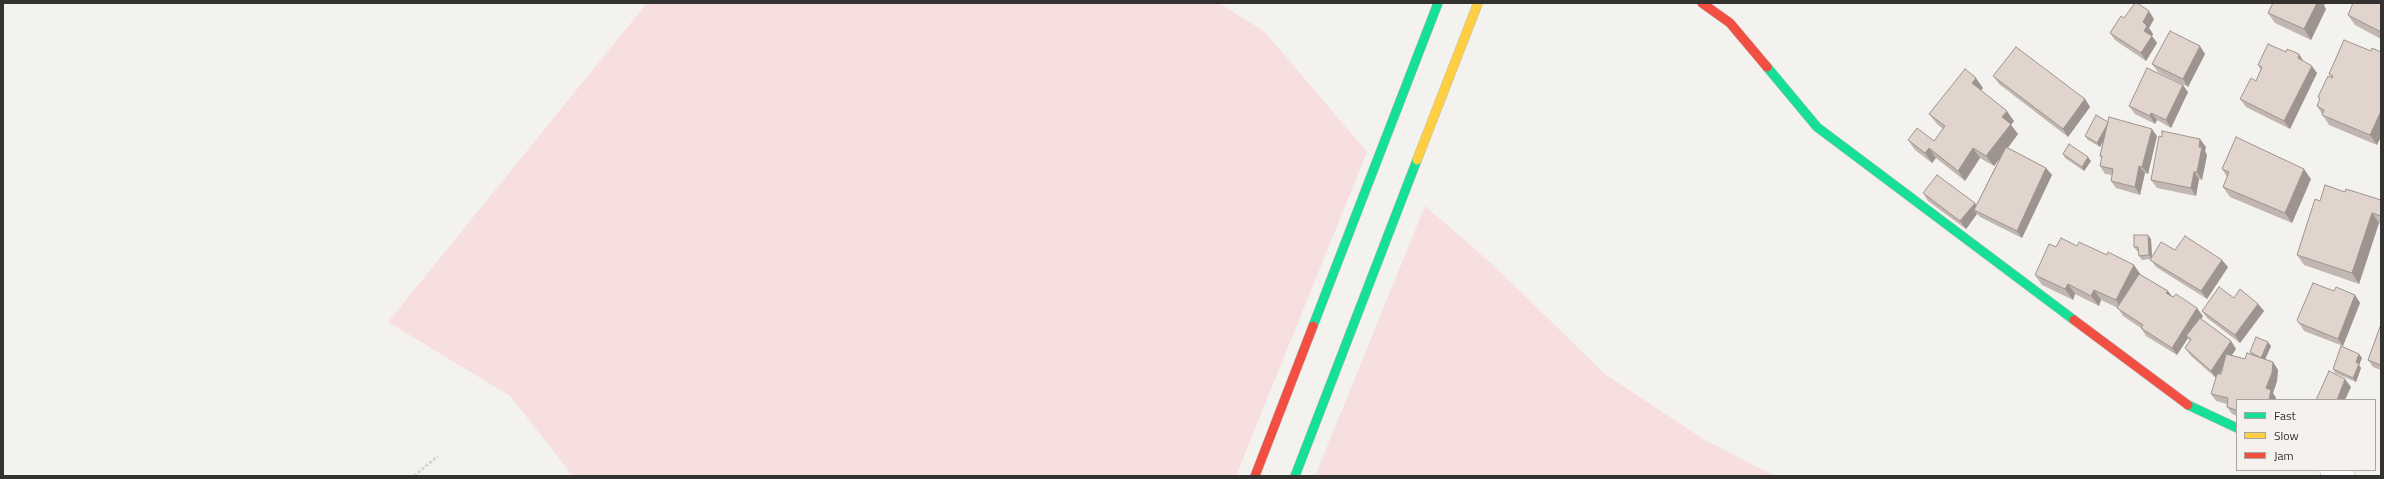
<!DOCTYPE html>
<style>
body{margin:0}
#map{position:relative;width:2384px;height:479px;overflow:hidden;background:#f4f2ef;font-family:"Titillium Web",sans-serif}
canvas{display:block}
.frame{position:absolute;inset:0;border:4px solid #333230;pointer-events:none}
.legend{position:absolute;left:2236px;top:399px;width:140px;height:72px;box-sizing:border-box;background:#f5f2ee;border:1px solid #a7a5a2;margin:0;padding:5px 7px;list-style:none;font-size:12px;color:#333230}
.legend li{display:flex;align-items:center;gap:8px;height:20px}
.legend b{width:20px;border:1px solid #a7a5a2}
</style>
<div id="map">
<canvas width="2384" height="479"></canvas>
<div class="frame"></div>
<ul class="legend">
<li><b style="height:5px;background:#16e098"></b>Fast</li>
<li><b style="height:5px;background:#ffcf43"></b>Slow</li>
<li><b style="height:5px;background:#f24e42"></b>Jam</li>
</ul>
</div>
<script>
const c = document.querySelector('canvas').getContext('2d');
c.lineJoin = 'round';
function fill(path, color) { c.fillStyle = color; c.fill(path, 'evenodd'); }
const toPath = rows => new Path2D(rows.map(r => 'M' + r).join(''));
function stroke(path, color, width, dash) { c.strokeStyle = color; c.lineWidth = width; c.lineCap = dash ? 'butt' : 'round'; c.setLineDash(dash || []); c.stroke(path); }
const green = toPath([
 [647,3,1219,3,1265,32,1367,152,1236,476,573,476,510,396,388,322],
 [1425,206,1492,264,1605,374,1703,439,1775,476,1315,476]
]);
const path = toPath([
 [414,476,438,456]
]);
const street = toPath([
 [2331,470,2344,476]
]);
const fast = toPath([
 [1767,67,1817,127,2074,320],
 [1313,326,1438,3],
 [2188,405,2237,428],
 [1295,476,1417,160]
]);
const slow = toPath([
 [1417,160,1478,3]
]);
const jam = toPath([
 [1702,3,1730,23,1767,67],
 [2074,320,2188,405],
 [1255,476,1313,326]
]);
const wall = toPath([
 [2273,3,2325,3,2324,6,2326,9,2311,40,2275,23,2268,13],
 [2381,3,2381,39,2355,25,2348,15],
 [2124,18,2154,19,2149,28,2153,34,2152,36,2157,43,2146,61,2115,40,2110,33],
 [2344,40,2377,145,2329,125,2317,106,2320,100,2318,97,2332,78,2329,74],
 [2205,54,2188,87,2158,72,2152,64],
 [2304,62,2317,73,2290,129,2246,107,2240,99,2256,81,2261,70,2258,65],
 [1993,76,2085,99,2090,107,2068,137,1999,84],
 [1983,88,1981,91,2014,121,2011,125,2018,134,2008,148,2046,168,2052,175,2022,238,1980,217,1977,214,1966,229,1928,201,1923,193,1976,206,2000,157,1994,166,1980,158,1965,181,1936,158,1932,163,1915,150,1908,140,1934,141,1943,129,1937,124,1929,114],
 [2188,92,2171,128,2157,120,2155,124,2135,114,2129,106],
 [2108,122,2157,136,2148,174,2145,173,2140,195,2116,188,2111,181,2112,175,2105,174,2100,166,2102,159,2100,156,2104,139,2100,147,2088,140,2085,136],
 [2206,147,2205,151,2207,155,2202,180,2199,179,2196,196,2157,188,2151,180],
 [2063,154,2091,161,2084,171,2065,158],
 [2222,169,2311,179,2292,223,2230,197,2223,187,2227,177],
 [2345,192,2381,200,2381,224,2379,223,2359,284,2304,265,2297,255,2320,201],
 [2151,239,2152,257,2175,250,2228,267,2207,299,2156,267,2150,259,2142,260,2139,256,2139,251,2137,251,2134,247],
 [2077,246,2141,275,2168,291,2172,296,2203,316,2201,319,2231,341,2236,349,2232,355,2245,359,2251,354,2250,352,2271,346,2265,359,2273,362,2278,370,2277,381,2273,393,2276,398,2276,400,2237,400,2237,416,2232,414,2227,407,2227,404,2216,401,2211,394,2216,378,2190,355,2185,348,2190,341,2188,338,2177,355,2146,336,2141,328,2123,316,2118,308,2101,300,2099,306,2075,294,2073,300,2042,285,2035,275,2056,247],
 [2334,291,2355,295,2360,303,2343,346,2304,331,2299,323],
 [2234,298,2258,304,2264,311,2240,343,2207,318,2202,311],
 [2381,324,2381,370,2373,367,2368,360],
 [2359,354,2362,358,2359,365,2361,368,2356,382,2335,373,2333,369]
]);
const shadedWall = toPath([
 [2317,3,2325,3,2324,6,2326,9,2311,40,2304,29],
 [2149,11,2154,19,2149,28,2153,34,2152,36,2157,43,2146,61,2141,53,2144,31,2143,22],
 [2200,46,2205,54,2188,87,2183,79],
 [2299,54,2304,62,2298,58],
 [2312,66,2317,73,2290,129,2284,121],
 [1976,78,1983,88,1979,93,1972,83],
 [2183,85,2188,92,2171,128,2166,120],
 [2085,99,2090,107,2068,137,2063,129],
 [2007,111,2014,121,2011,125,2018,134,1994,166,1986,156,2002,117],
 [2381,111,2381,137,2377,145,2370,135],
 [2151,113,2157,120,2155,124,2150,116],
 [2109,122,2112,126,2100,147,2097,143],
 [2152,129,2157,136,2148,174,2142,167],
 [2200,139,2206,147,2205,151,2207,155,2202,180,2197,172,2199,147],
 [1929,148,1936,158,1932,163,1925,153],
 [1973,148,1980,158,1965,181,1958,171],
 [2088,157,2091,161,2084,171,2082,167],
 [2139,166,2145,173,2140,195,2135,187],
 [2046,168,2052,175,2022,238,2017,231],
 [2304,169,2311,179,2292,223,2285,213],
 [2194,172,2199,179,2196,196,2191,188],
 [1975,203,1980,211,1974,210,1977,214,1966,229,1960,221],
 [2372,213,2379,223,2359,284,2352,273],
 [2148,235,2151,239,2152,259,2149,255],
 [2222,260,2228,267,2207,299,2201,291],
 [2134,265,2141,275,2123,311,2116,300],
 [2068,284,2075,294,2073,300,2065,289],
 [2094,290,2101,300,2099,306,2091,296],
 [2168,291,2173,299,2166,293],
 [2355,295,2360,303,2343,346,2338,339],
 [2258,304,2264,311,2240,343,2235,335],
 [2197,308,2203,316,2188,338,2186,336,2188,338,2177,355,2172,348],
 [2231,341,2236,349,2216,378,2211,371],
 [2268,342,2271,346,2264,362,2261,358],
 [2359,354,2362,358,2359,365,2361,368,2356,382,2353,378,2356,362],
 [2273,362,2278,370,2277,381,2273,393,2276,398,2276,400,2269,400,2266,388],
 [2345,379,2351,387,2345,400,2337,400]
]);
const building = toPath([
 [2135,3,2137,3,2149,11,2143,22,2147,26,2144,31,2152,36,2141,53,2110,33,2121,16,2124,18,2135,3],
 [2273,3,2317,3,2304,29,2268,13,2273,3],
 [2353,3,2381,3,2381,32,2348,15,2353,3],
 [2170,31,2200,46,2183,79,2152,64,2170,31],
 [2344,40,2371,51,2372,48,2381,52,2381,111,2370,135,2322,115,2324,110,2317,106,2320,98,2318,97,2328,76,2332,78,2333,76,2329,74,2344,40],
 [2268,44,2286,52,2287,49,2299,54,2298,58,2312,66,2284,121,2240,99,2251,78,2256,81,2262,67,2258,65,2268,44],
 [2016,47,2085,99,2063,129,1993,76,2016,47],
 [2147,68,2183,85,2166,120,2151,113,2150,116,2129,106,2147,68],
 [1965,69,1976,78,1972,83,2007,111,2002,117,2011,124,1986,156,1973,148,1958,171,1929,148,1925,153,1908,140,1917,128,1934,141,1945,126,1929,114,1965,69],
 [2096,115,2108,122,2107,125,2097,143,2085,136,2096,115],
 [2109,117,2152,129,2142,167,2139,166,2135,187,2111,181,2113,169,2100,166,2102,156,2100,156,2109,117],
 [2162,131,2200,139,2199,147,2202,147,2197,172,2194,172,2191,188,2151,180,2159,136,2162,137,2162,131],
 [2236,137,2304,169,2285,213,2223,187,2229,172,2222,169,2236,137],
 [2069,144,2088,157,2082,167,2063,154,2069,144],
 [2006,147,2046,168,2017,231,1974,210,2006,147],
 [1937,175,1975,203,1960,221,1923,193,1937,175],
 [2325,185,2345,192,2346,189,2381,200,2381,216,2372,213,2352,273,2297,255,2315,199,2320,201,2325,185],
 [2134,235,2148,235,2149,255,2139,256,2138,247,2134,247,2134,235],
 [2185,236,2222,260,2201,291,2150,260,2161,242,2175,250,2185,236],
 [2061,238,2077,246,2079,242,2107,255,2108,252,2134,265,2116,300,2094,290,2091,296,2068,284,2065,289,2035,275,2049,244,2056,247,2061,238],
 [2139,274,2168,291,2166,293,2173,297,2176,294,2197,308,2172,348,2141,328,2143,325,2117,308,2139,274],
 [2313,283,2334,291,2336,287,2355,295,2338,339,2299,323,2297,320,2313,283],
 [2219,287,2234,298,2240,289,2258,304,2235,335,2202,311,2219,287],
 [2200,318,2231,341,2211,371,2185,348,2191,339,2186,336,2200,318],
 [2381,324,2381,365,2368,360,2381,324],
 [2256,337,2268,342,2261,358,2250,352,2256,337],
 [2341,346,2359,354,2356,362,2359,364,2353,378,2333,369,2341,346],
 [2247,353,2273,362,2272,373,2266,388,2271,390,2269,400,2237,400,2237,408,2236,410,2227,407,2228,398,2211,394,2217,374,2221,374,2226,354,2245,359,2247,353],
 [2329,371,2345,379,2337,400,2316,400,2329,371]
]);
fill(green, '#f8dfdf');
stroke(street, '#b9b8b5', 23);
stroke(fast, '#b9b8b5', 10);
stroke(slow, '#b9b8b5', 10);
stroke(jam, '#b9b8b5', 10);
stroke(path, '#d2d2d1', 2.5, [3, 2]);
stroke(street, '#fdfdfd', 22);
stroke(fast, '#16e098', 9);
stroke(slow, '#ffcf43', 9);
stroke(jam, '#f24e42', 9);
fill(wall, '#c1b6b0');
fill(shadedWall, '#9d9490');
fill(building, '#e0d4cd');
stroke(building, '#9d9490', 1);
</script>
